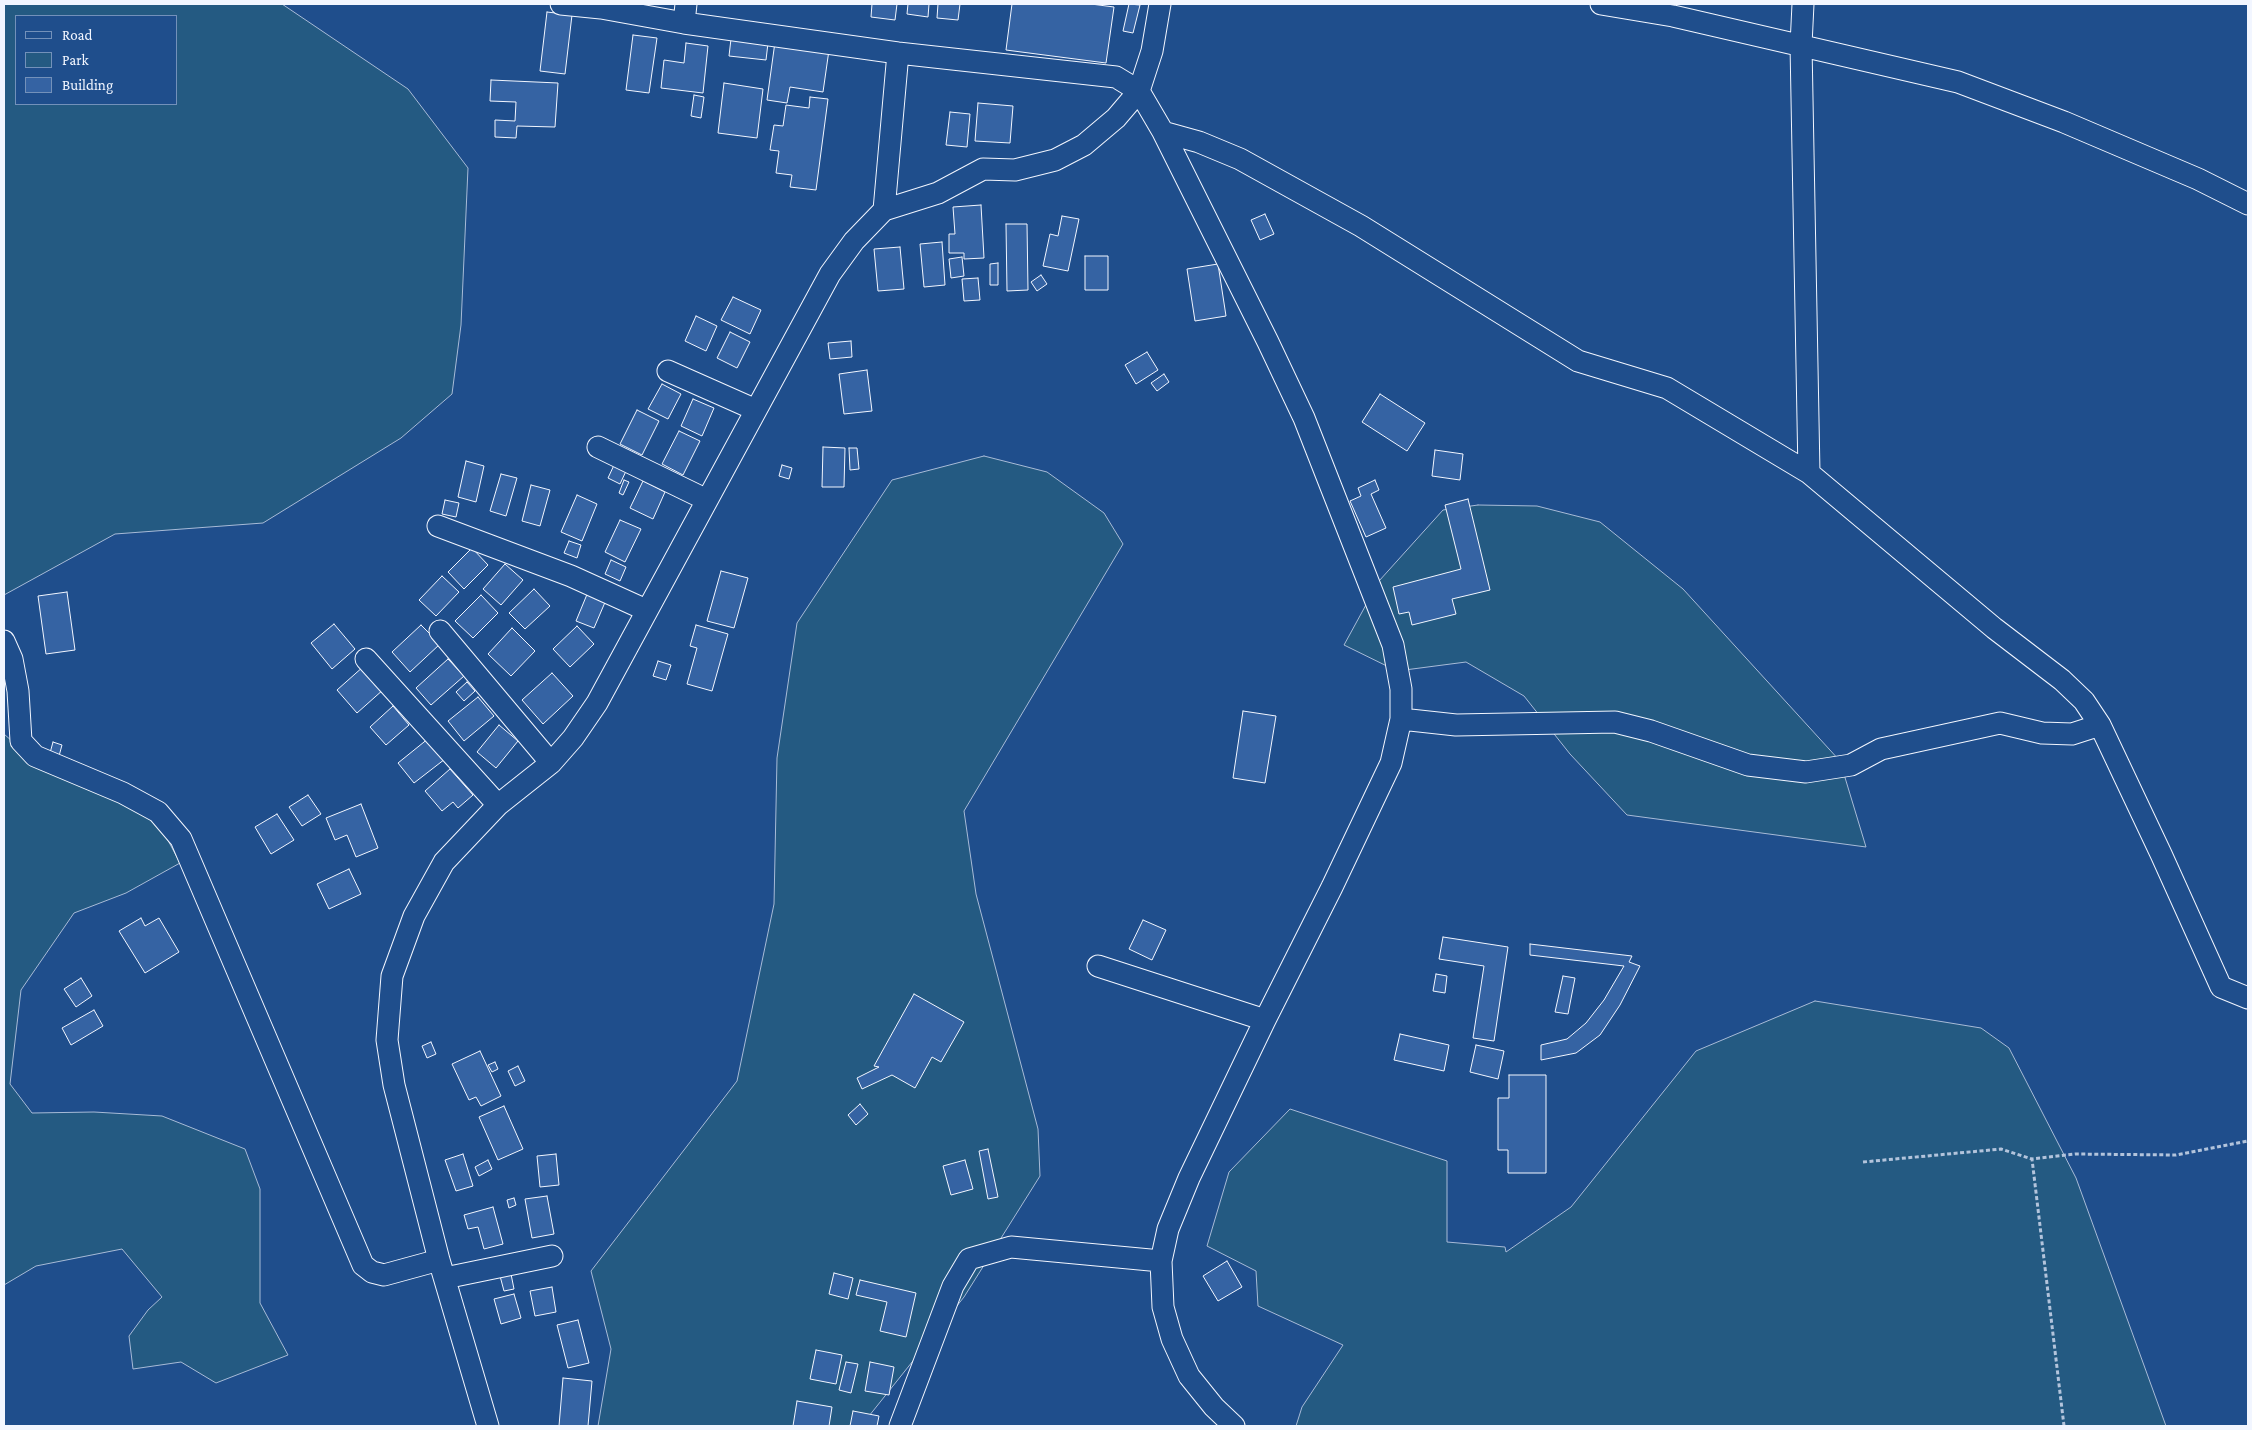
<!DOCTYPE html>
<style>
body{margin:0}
#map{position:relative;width:2252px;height:1430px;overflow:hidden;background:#1f4e8c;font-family:"Crimson Pro",serif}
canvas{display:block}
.frame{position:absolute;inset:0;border:5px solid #f2f6ff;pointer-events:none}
.legend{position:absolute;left:15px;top:15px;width:162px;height:90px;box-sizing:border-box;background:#1f4e8c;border:1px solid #7391ba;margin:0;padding:6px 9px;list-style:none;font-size:15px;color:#f2f6ff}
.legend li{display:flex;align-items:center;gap:10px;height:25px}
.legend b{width:25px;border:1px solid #7391ba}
</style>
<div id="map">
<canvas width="2252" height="1430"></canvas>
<div class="frame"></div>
<ul class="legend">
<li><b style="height:6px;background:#1f4e8c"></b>Road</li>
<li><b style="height:14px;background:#245a82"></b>Park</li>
<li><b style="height:14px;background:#3563a3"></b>Building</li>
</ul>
</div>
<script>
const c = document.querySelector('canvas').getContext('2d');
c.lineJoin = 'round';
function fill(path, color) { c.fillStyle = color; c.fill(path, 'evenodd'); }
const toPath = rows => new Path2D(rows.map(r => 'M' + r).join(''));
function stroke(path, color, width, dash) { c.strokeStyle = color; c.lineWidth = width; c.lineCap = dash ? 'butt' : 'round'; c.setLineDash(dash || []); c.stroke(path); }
const green = toPath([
 [4,4,282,4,408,89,468,168,461,325,452,394,401,438,263,523,115,534,4,595,4,4],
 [16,16,176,16,176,104,16,104,16,16],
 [984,456,1047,472,1104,513,1123,544,964,811,976,894,1038,1129,1040,1176,964,1297,861,1426,598,1426,611,1349,591,1271,737,1081,774,904,777,758,797,623,892,480,984,456],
 [1478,505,1537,506,1600,522,1683,589,1840,761,1866,847,1627,815,1570,754,1524,696,1466,662,1397,671,1344,645,1379,581,1443,510,1478,505],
 [4,734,30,757,125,803,161,827,180,863,126,893,74,913,21,990,10,1084,32,1113,94,1112,162,1116,245,1149,260,1189,260,1303,288,1355,216,1383,181,1362,133,1369,129,1336,148,1310,162,1297,122,1249,36,1266,4,1285,4,734],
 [1815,1001,1981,1028,2009,1048,2076,1178,2166,1426,1296,1426,1302,1407,1343,1345,1258,1306,1256,1271,1207,1246,1229,1172,1290,1109,1447,1161,1447,1242,1505,1247,1506,1252,1571,1207,1696,1051,1815,1001]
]);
const building = toPath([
 [872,4,897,4,895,20,871,17,872,4],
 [908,4,929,4,928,17,907,14,908,4],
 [938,4,960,4,958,20,937,18,938,4],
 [1012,4,1091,4,1114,7,1106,63,1006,50,1012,4],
 [1129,4,1140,5,1133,33,1123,31,1129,4],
 [547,12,572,15,565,74,540,71,547,12],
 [633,35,657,38,649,93,626,90,633,35],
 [731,39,768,43,766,60,729,56,731,39],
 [775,42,829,50,823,92,790,87,787,103,767,100,775,42],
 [686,43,708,46,703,93,661,88,664,60,684,63,686,43],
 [491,80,558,83,555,127,517,126,516,138,495,137,495,120,515,121,516,102,490,101,491,80],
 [724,83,763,89,757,138,718,133,724,83],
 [694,95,704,97,701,118,691,116,694,95],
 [810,97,828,99,816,190,790,187,792,175,776,173,779,151,770,150,774,125,783,126,786,105,809,108,810,97],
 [978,103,1013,106,1010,143,975,141,978,103],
 [950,112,970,114,967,147,946,145,950,112],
 [981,205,984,258,964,259,964,253,949,253,949,234,955,234,953,207,981,205],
 [1265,214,1274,234,1260,240,1251,220,1265,214],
 [1062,216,1079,219,1068,271,1043,266,1050,234,1058,236,1062,216],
 [1006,224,1027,224,1028,290,1007,291,1006,224],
 [942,242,945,285,924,287,920,244,942,242],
 [900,247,904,289,878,291,874,249,900,247],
 [1085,256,1108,256,1108,290,1085,290,1085,256],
 [962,257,964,276,951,278,949,259,962,257],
 [998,263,998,285,990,285,990,264,998,263],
 [1218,264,1226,316,1195,321,1187,269,1218,264],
 [1041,275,1047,284,1037,291,1031,282,1041,275],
 [978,278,980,300,964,301,962,279,978,278],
 [733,297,761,310,750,334,721,320,733,297],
 [696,316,717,326,706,351,685,341,696,316],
 [730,332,750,342,737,368,717,358,730,332],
 [851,341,852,357,830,359,828,343,851,341],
 [1147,352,1158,370,1136,384,1125,365,1147,352],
 [867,370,872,411,844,414,839,374,867,370],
 [1164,374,1169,382,1157,391,1151,383,1164,374],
 [662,384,681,394,668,419,648,409,662,384],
 [1380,394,1425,423,1407,451,1362,422,1380,394],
 [693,399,714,408,702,436,681,426,693,399],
 [637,410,659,421,642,455,620,444,637,410],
 [679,431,700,441,683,475,662,464,679,431],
 [823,447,845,448,844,487,822,487,823,447],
 [849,448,857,448,859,469,850,470,849,448],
 [1435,450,1463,454,1460,480,1432,476,1435,450],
 [466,461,484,466,476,502,458,497,466,461],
 [615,463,627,469,620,484,608,478,615,463],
 [782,465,792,468,789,479,779,476,782,465],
 [501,474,517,478,506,516,490,511,501,474],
 [624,480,629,482,623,495,619,493,624,480],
 [1375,480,1379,490,1371,494,1386,528,1366,537,1350,501,1361,496,1358,488,1375,480],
 [643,481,665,492,653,519,630,508,643,481],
 [531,485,550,490,540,526,522,521,531,485],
 [577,495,597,504,582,541,561,532,577,495],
 [1468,499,1490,590,1452,599,1456,614,1412,625,1409,612,1399,614,1393,587,1461,569,1445,505,1468,499],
 [445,500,459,503,456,517,442,514,445,500],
 [620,520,641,529,625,562,605,552,620,520],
 [569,541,581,545,577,558,564,553,569,541],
 [472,548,488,565,464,589,448,572,472,548],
 [611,560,626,567,620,581,605,574,611,560],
 [505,564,523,580,501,605,483,589,505,564],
 [721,571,748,578,734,628,707,621,721,571],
 [442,576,459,592,436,616,419,600,442,576],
 [534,589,550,606,525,629,509,613,534,589],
 [67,592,75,650,46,654,38,596,67,592],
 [588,592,606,600,594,628,576,621,588,592],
 [481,595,498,613,473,638,455,621,481,595],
 [334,624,355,649,332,669,311,643,334,624],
 [421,625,440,644,410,672,392,652,421,625],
 [696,625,728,634,712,691,687,684,697,648,690,646,696,625],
 [577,626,594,644,570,667,553,649,577,626],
 [512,628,535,651,511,676,488,654,512,628],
 [448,659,464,676,431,705,416,688,448,659],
 [658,661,671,665,666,680,653,676,658,661],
 [364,666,384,689,357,713,337,690,364,666],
 [552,673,573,696,543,724,522,700,552,673],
 [467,682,475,691,464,701,456,692,467,682],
 [478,697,494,716,464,741,448,721,478,697],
 [393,706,409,725,386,745,370,727,393,706],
 [1243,711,1276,716,1265,783,1233,778,1243,711],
 [499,725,518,741,496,768,477,752,499,725],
 [429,738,445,759,414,783,398,763,429,738],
 [53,742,62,745,59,756,50,753,53,742],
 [450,769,473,795,458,808,453,802,442,811,425,791,450,769],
 [308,795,321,814,302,826,289,807,308,795],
 [361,804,378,848,356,857,347,835,335,840,326,818,361,804],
 [277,814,294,840,271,854,255,827,277,814],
 [349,869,361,894,329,909,317,884,349,869],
 [141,918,145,926,159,918,179,952,145,973,119,931,141,918],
 [1143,920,1166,930,1152,960,1129,949,1143,920],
 [1443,937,1508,947,1494,1041,1473,1038,1484,966,1439,959,1443,937],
 [1530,944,1632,956,1629,962,1640,966,1620,1005,1600,1035,1576,1053,1541,1060,1541,1045,1567,1039,1586,1023,1604,1000,1624,966,1530,955,1530,944],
 [1436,974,1447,976,1445,993,1433,991,1436,974],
 [1563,976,1575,978,1568,1014,1555,1012,1563,976],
 [81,978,92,996,76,1007,64,989,81,978],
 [914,994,964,1022,941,1062,932,1057,915,1088,892,1075,862,1089,857,1078,879,1067,874,1066,914,994],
 [94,1010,103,1026,71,1045,62,1028,94,1010],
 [1400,1034,1449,1045,1444,1071,1394,1060,1400,1034],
 [431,1042,436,1054,427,1058,422,1046,431,1042],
 [1476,1045,1504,1051,1498,1079,1470,1072,1476,1045],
 [480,1051,501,1096,481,1106,476,1097,469,1100,452,1064,480,1051],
 [495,1062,498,1069,492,1072,488,1065,495,1062],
 [518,1066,525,1081,515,1086,508,1071,518,1066],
 [1509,1075,1546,1075,1546,1173,1508,1173,1508,1150,1498,1150,1498,1098,1509,1098,1509,1075],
 [860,1104,868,1114,856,1125,848,1115,860,1104],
 [504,1106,523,1149,498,1160,479,1117,504,1106],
 [988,1149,998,1197,988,1199,979,1151,988,1149],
 [463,1154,473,1186,456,1191,445,1160,463,1154],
 [556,1154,559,1185,540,1187,537,1156,556,1154],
 [488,1160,492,1169,479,1176,475,1167,488,1160],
 [965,1160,973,1189,951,1195,943,1166,965,1160],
 [547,1196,554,1234,532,1238,525,1199,547,1196],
 [514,1198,516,1205,509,1208,507,1200,514,1198],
 [493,1207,503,1244,484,1249,478,1227,468,1229,464,1215,493,1207],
 [1227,1261,1242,1287,1218,1301,1203,1276,1227,1261],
 [834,1273,853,1278,848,1299,829,1294,834,1273],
 [511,1274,514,1289,504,1291,500,1276,511,1274],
 [860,1280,916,1293,906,1337,880,1331,887,1302,856,1295,860,1280],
 [552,1287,556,1312,535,1316,530,1291,552,1287],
 [514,1294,521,1318,501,1324,494,1299,514,1294],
 [578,1320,589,1363,568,1368,557,1325,578,1320],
 [816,1350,842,1355,836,1384,810,1379,816,1350],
 [846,1362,858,1364,851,1393,839,1390,846,1362],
 [870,1362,894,1367,889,1395,865,1391,870,1362],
 [563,1378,592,1381,588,1426,559,1426,563,1378],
 [797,1401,832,1407,829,1426,793,1426,797,1401],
 [853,1411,879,1416,877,1426,850,1426,853,1411]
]);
const path = toPath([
 [1863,1162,2001,1149,2032,1159],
 [2064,1426,2032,1159,2075,1154,2176,1155,2248,1141]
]);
const minor = toPath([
 [561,4,601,8,684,23,898,53,1116,77,1139,91,1163,132,1268,342,1304,418,1393,645,1401,689,1401,719,1391,763,1332,887,1265,1020,1189,1178,1168,1229,1161,1261,1163,1307,1172,1339,1189,1376,1214,1407,1234,1426],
 [1601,4,1673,16,1958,82,2064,122,2198,179,2248,204],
 [1803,4,1801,45,1809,473],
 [684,23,686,4],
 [1163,132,1199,142,1240,159,1361,226,1578,361,1667,388,1809,473,1994,628,2062,680,2084,701,2100,725,2161,854,2221,987,2248,998],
 [884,210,898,53],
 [668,371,756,410],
 [598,447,707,500],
 [438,526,571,576,646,610],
 [440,631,551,763],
 [4,641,12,659,18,691,21,741,35,756,123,793,158,812,181,839,363,1265,372,1272,384,1275,439,1260],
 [366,659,498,805],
 [1401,719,1456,725,1615,722,1651,731,1748,765,1806,772,1851,765,1881,749,2000,723,2042,733,2072,734,2100,725],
 [1098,966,1265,1020],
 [445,1278,552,1256],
 [488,1426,439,1260,394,1085,387,1040,392,976,414,916,444,862,498,805,551,763,573,738,597,703,830,274,854,241,884,210,938,193,983,169,1015,170,1055,160,1084,145,1116,118,1139,91,1152,51,1160,4],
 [900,1426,953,1286,969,1259,1011,1247,1161,1261]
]);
fill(green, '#245a82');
stroke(green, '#a8bbd7', 1);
fill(building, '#3563a3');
stroke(building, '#f2f6ff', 1);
stroke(minor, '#f2f6ff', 23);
stroke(path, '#b3c4dc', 3, [4, 2.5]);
stroke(minor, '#1f4e8c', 21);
</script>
